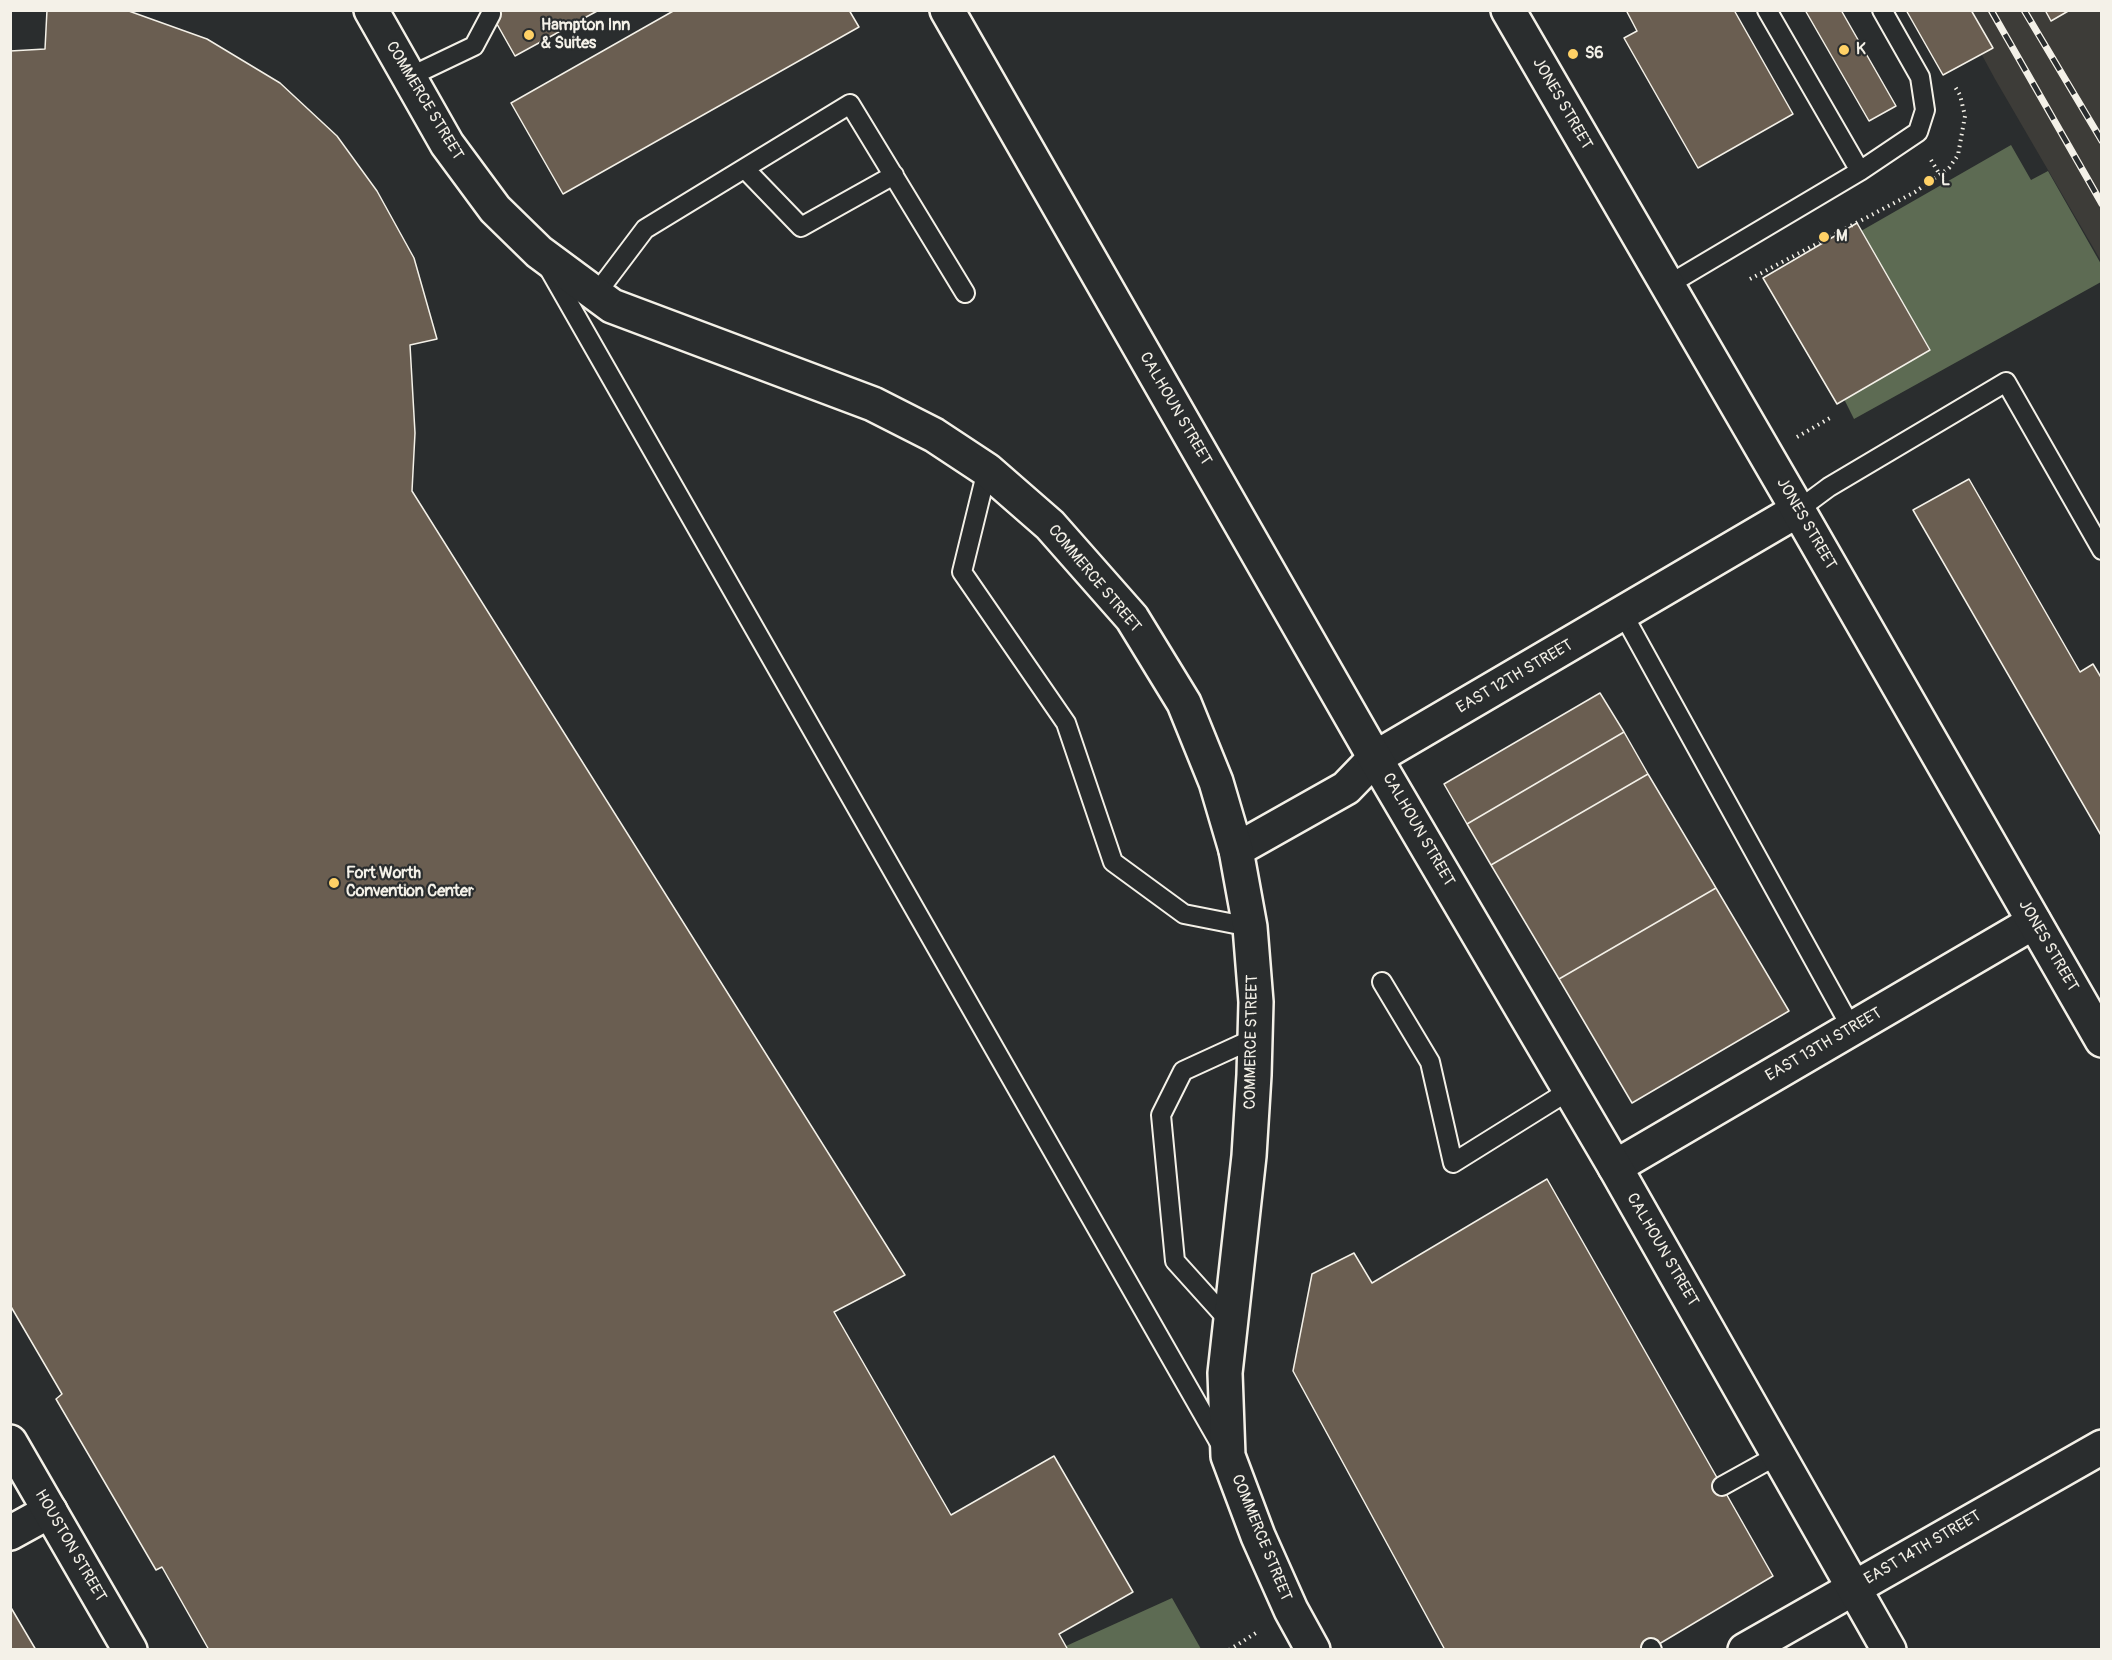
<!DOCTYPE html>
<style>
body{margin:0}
#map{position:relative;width:2112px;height:1660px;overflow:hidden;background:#2a2d2e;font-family:Pangolin,sans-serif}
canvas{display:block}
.frame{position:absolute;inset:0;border:12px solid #f4f1e8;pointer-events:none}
</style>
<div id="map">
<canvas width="2112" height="1660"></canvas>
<div class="frame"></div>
</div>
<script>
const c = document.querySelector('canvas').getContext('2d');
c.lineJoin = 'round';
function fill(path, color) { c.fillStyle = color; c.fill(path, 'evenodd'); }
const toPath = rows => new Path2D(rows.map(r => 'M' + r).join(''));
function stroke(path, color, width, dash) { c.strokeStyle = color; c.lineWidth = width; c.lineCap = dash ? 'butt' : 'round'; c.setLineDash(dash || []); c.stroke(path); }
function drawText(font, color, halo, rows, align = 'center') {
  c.font = font + ' Pangolin,sans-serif'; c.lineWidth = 4.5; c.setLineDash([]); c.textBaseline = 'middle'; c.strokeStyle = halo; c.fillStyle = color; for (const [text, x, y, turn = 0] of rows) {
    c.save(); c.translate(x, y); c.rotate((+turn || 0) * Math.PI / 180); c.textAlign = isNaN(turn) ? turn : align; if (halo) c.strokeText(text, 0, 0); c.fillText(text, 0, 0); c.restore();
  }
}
const built = toPath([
 [1958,11,2101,11,2101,261,1995,79]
]);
const green = toPath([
 [2011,145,2031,180,2048,171,2101,264,2101,282,1854,419,1844,399,1930,349,1861,231],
 [1172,1598,1201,1649,1068,1650,1066,1646]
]);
const building = toPath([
 [47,10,126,10,207,39,280,83,337,136,377,191,414,258,437,339,410,345,415,433,412,491,905,1275,834,1312,951,1515,1054,1456,1133,1592,1059,1634,1068,1650,209,1650,162,1567,156,1570,56,1399,62,1394,10,1305,10,51,45,49,47,10],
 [489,10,599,10,515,56,489,10],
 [675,10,849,10,859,27,563,194,511,103,675,10],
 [1626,10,1734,10,1793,114,1698,168,1624,38,1637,31,1626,10],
 [1805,10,1841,10,1896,106,1869,121,1805,10],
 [1906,10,1971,10,1993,48,1943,75,1906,10],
 [2045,10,2070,10,2051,21,2045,10],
 [1857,223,1930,350,1837,404,1763,278,1857,223],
 [1969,479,2080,672,2093,664,2102,679,2102,837,1913,510,1969,479],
 [1600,693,1624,732,1467,824,1444,784,1600,693],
 [1624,732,1648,774,1491,865,1467,824,1624,732],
 [1648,774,1716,888,1559,979,1491,865,1648,774],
 [1716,888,1789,1011,1632,1103,1559,979,1716,888],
 [1547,1179,1773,1576,1649,1650,1445,1650,1293,1371,1312,1274,1354,1253,1372,1283,1547,1179],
 [10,1606,36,1650,10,1650,10,1606]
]);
const path = toPath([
 [1931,160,1940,175],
 [1750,279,1915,192,1949,168,1958,155,1965,116,1960,95,1954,85],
 [1797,437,1830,418],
 [1229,1650,1259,1631]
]);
const lane = toPath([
 [1767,10,1860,171],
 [407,78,474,46,491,14],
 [745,169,801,227,894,175],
 [548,267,1222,1447],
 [1668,285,1860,171,1918,132,1925,110,1920,77,1882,10],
 [596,294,645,229,850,104,965,293],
 [987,470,962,572,1066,723,1113,862,1184,914,1250,927],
 [1798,510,1829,487,2006,382,2102,550],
 [1623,614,1852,1029],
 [1382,982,1430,1062,1453,1163,1570,1090],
 [1230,1322,1175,1261,1161,1115,1183,1071,1255,1038],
 [1722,1486,1778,1455],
 [1651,1648,1652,1650]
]);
const street = toPath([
 [1236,850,1346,788,1375,758,1798,510],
 [1615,1167,2034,922],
 [10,1533,50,1511],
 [1745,1650,2102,1447]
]);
const secondary = toPath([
 [371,10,447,144,495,209,539,252,612,306,873,404,934,435,987,470,1050,525,1132,618,1184,703,1216,782,1236,850,1250,927,1256,1002,1254,1075,1249,1156,1225,1373,1228,1456,1258,1536,1291,1610,1313,1650],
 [947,10,1375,758,1615,1167,1889,1650],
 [1508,10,1798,510,2102,1040],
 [10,1442,130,1650]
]);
const rail = toPath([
 [1991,10,2102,204],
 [2024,10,2102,141]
]);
const markers = [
 [529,35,6,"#ffd166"],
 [1844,50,6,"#ffd166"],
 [1573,54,6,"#ffd166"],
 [1929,181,6,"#ffd166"],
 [1824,237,6,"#ffd166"],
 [334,883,6,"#ffd166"]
];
const poiNames = [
 ["Hampton Inn",541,26],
 ["& Suites",541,44],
 ["K",1856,50],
 ["S6",1585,54],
 ["L",1941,181],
 ["M",1836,237],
 ["Fort Worth",346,874],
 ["Convention Center",346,892]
];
const streetNames = [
 ["COMMERCE STREET",424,101,59],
 ["JONES STREET",1562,104,60],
 ["CALHOUN STREET",1175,409,60],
 ["JONES STREET",1806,524,60],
 ["COMMERCE STREET",1094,579,50],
 ["EAST 12TH STREET",1515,677,-30],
 ["CALHOUN STREET",1418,830,60],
 ["JONES STREET",2048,946,60],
 ["COMMERCE STREET",1252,1042,-89],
 ["EAST 13TH STREET",1824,1045,-30],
 ["CALHOUN STREET",1662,1250,60],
 ["COMMERCE STREET",1261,1538,68],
 ["HOUSTON STREET",70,1546,60],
 ["EAST 14TH STREET",1923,1548,-30]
];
fill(built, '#3d3c38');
fill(green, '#5d6b53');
fill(building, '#6a5e51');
stroke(building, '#f4f1e8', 1.5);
stroke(lane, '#f4f1e8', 22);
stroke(street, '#f4f1e8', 38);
stroke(secondary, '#f4f1e8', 38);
stroke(path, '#f4f1e8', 4, [1.5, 4.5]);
stroke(lane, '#2a2d2e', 18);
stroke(street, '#2a2d2e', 33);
stroke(secondary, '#2a2d2e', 33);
stroke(rail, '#f4f1e8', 7);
stroke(rail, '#2a2d2e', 4.5, [14]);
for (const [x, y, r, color] of markers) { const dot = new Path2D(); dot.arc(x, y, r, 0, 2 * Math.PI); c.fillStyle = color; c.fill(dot); stroke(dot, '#2a2d2e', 2); }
drawText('bold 16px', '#f4f1e8', '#2a2d2e', poiNames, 'left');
drawText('16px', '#f4f1e8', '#2a2d2e', streetNames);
</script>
